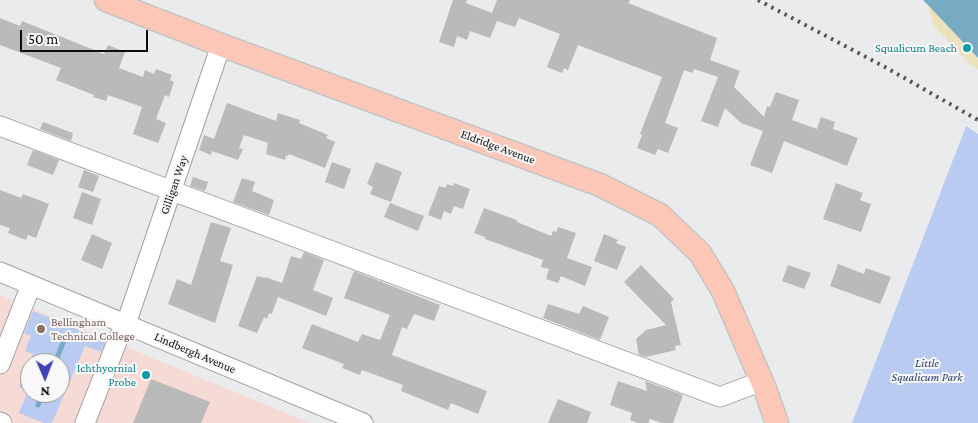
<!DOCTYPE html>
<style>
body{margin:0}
#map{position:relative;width:978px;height:423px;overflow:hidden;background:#eaebec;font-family:"Crimson Pro",serif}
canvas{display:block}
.north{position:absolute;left:20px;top:353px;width:50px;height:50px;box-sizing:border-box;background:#f8f8f9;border:1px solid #9a9a9a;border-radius:50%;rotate:179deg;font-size:14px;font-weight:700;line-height:20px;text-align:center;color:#0c0c0c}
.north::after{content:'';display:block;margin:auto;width:18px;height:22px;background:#4242b7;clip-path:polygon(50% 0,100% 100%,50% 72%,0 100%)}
.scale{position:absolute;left:20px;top:30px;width:128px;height:22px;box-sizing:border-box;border:2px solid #0c0c0c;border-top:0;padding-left:6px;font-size:15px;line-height:18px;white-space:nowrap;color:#0c0c0c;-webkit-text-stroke:4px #f8f8f9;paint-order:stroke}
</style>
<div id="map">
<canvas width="978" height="423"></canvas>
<div class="north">N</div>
<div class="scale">50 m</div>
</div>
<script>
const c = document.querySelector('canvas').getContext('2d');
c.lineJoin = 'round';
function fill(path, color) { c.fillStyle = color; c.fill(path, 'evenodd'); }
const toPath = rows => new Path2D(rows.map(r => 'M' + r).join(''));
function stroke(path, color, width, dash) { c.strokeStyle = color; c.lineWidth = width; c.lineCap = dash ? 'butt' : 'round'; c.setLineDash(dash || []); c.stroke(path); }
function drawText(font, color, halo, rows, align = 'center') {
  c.font = font + ' "Crimson Pro",serif'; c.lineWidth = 4; c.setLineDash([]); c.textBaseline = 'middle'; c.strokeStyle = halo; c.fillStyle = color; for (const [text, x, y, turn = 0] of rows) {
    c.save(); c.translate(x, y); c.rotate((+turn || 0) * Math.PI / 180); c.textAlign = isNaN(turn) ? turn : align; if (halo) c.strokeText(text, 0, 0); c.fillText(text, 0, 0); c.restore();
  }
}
const education = toPath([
 [0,295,310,423,0,423],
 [30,363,60,363,60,393,30,393]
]);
const green = toPath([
 [966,126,978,134,978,423,852,423],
 [33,311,106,341,101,352,85,346,52,423,44,423,19,413,28,391,19,387,33,354,25,351,31,336,24,333],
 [30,363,60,363,60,393,30,393]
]);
const sand = toPath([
 [923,0,945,0,978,33,978,69,970,64,933,25,928,5]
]);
const water = toPath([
 [923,0,978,0,978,58,928,5]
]);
const stream = toPath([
 [55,363,66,335],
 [38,405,43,393]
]);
const building = toPath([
 [453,0,467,0,466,3,492,13,497,0,630,0,628,3,717,38,710,60,740,71,734,87,764,117,767,106,770,107,776,92,799,100,792,120,817,129,821,117,835,122,833,129,858,138,847,166,784,141,772,173,750,165,763,131,741,123,725,108,718,127,701,121,718,77,694,69,692,73,684,70,665,123,678,128,668,153,658,149,655,155,637,148,642,135,640,134,662,77,578,45,568,70,564,68,562,73,547,67,560,34,519,18,515,27,497,21,490,38,470,31,467,40,457,36,454,47,439,42],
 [0,18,20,26,22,21,104,54,108,45,125,52,119,68,143,77,145,70,154,74,156,69,172,75,170,80,174,82,169,97,165,95,156,119,166,123,158,143,133,134,142,107,108,95,106,101,93,97,94,95,56,80,61,68,0,45],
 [227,103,276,121,278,113,300,120,299,123,328,135,326,138,335,142,325,168,289,154,288,156,286,155,285,160,266,154,268,143,244,135,239,148,243,149,238,160,212,151,211,155,199,150,204,135,214,139],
 [43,122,73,133,71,141,40,129],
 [33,150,59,160,53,175,27,165],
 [332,162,351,169,344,189,325,182],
 [376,162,402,172,391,202,370,194,373,187,367,184],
 [84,170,99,176,93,192,78,187],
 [193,177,208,182,205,191,190,186],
 [242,178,255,182,252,191,274,200,269,215,233,202],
 [454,183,470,189,463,209,454,206,451,214,444,211,441,220,428,215,439,186,446,188,447,184,453,186],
 [836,183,863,193,860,200,871,204,861,232,823,219],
 [0,190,21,198,23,194,49,204,36,238,28,235,26,240,8,233,10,228,0,225],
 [82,192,101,199,92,225,73,218],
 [390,203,424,216,418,231,384,217],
 [484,208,517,220,517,222,551,236,553,231,556,232,558,227,576,233,567,258,592,267,585,286,561,276,558,283,546,279,549,269,541,267,543,260,485,239,485,237,474,233],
 [211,222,231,228,220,261,233,265,215,323,168,304,177,279,191,285],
 [92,234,112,243,102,269,81,260],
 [604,234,618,240,616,243,626,247,617,270,594,261],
 [304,252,324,260,313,290,333,298,326,316,278,297,272,314,269,313,267,319,264,317,257,333,238,326,257,276,265,278,265,277,282,283,291,256,301,259],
 [838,264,864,274,866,268,891,277,880,304,830,286],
 [641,265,674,299,671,302,681,345,675,346,676,350,646,357,639,355,636,339,646,330,666,325,624,282],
 [788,265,811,273,804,289,782,281],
 [354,271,440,305,434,321,414,314,407,329,402,327,392,355,487,391,478,414,451,403,448,410,401,391,403,385,362,370,360,375,342,368,344,364,302,348,312,324,358,342,362,334,380,340,390,315,344,298],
 [548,304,579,314,583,306,609,317,600,340,543,318],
 [151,379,210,402,201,423,133,423],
 [618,381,647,391,645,381,683,395,673,423,662,423,650,419,648,423,638,423,630,420,632,413,610,405],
 [558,399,591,412,587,423,548,423]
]);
const minor = toPath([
 [0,126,720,397,762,381],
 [0,272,363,423],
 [0,364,31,285],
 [0,422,2,423],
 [85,423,118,339,126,324,221,45]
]);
const major = toPath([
 [106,0,221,45,600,185,660,215,700,253,723,291,765,389,777,423]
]);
const rail = toPath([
 [758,0,885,67,978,120]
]);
const markers = [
 [967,48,5,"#0f9aa8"],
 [41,329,5,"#8d6e63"],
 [146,375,5,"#0f9aa8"]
];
const cultureNames = [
 ["Squalicum Beach",957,48],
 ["Ichthyornial",136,368],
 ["Probe",136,382]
];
const streetNames = [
 ["Eldridge Avenue",498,147,20],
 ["Gilligan Way",174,185,-71],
 ["Lindbergh Avenue",195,353,23]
];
const educationNames = [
 ["Bellingham",51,322],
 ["Technical College",51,336]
];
const parkNames = [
 ["Little",927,363],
 ["Squalicum Park",927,377]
];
fill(education, '#f5dad6');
fill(green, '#b9cbf1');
fill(sand, '#ebe2bc');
fill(water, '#77aac3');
stroke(stream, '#77aac3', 5);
fill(building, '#bbbaba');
stroke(minor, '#a0a1a2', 21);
stroke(major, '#c5c5c5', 25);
stroke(minor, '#fff', 19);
stroke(major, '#fdc7b8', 22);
stroke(rail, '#545454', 4, [2.5, 5]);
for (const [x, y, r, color] of markers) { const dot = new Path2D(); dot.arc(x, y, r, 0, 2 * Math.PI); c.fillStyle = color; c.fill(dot); stroke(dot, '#f8f8f9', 2); }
drawText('12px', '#0d838f', '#f8f8f9', cultureNames, 'right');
drawText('12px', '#0c0c0c', '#f8f8f9', streetNames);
drawText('12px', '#785e54', '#f8f8f9', educationNames, 'left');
drawText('italic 12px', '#243b6f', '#f8f8f9', parkNames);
</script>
